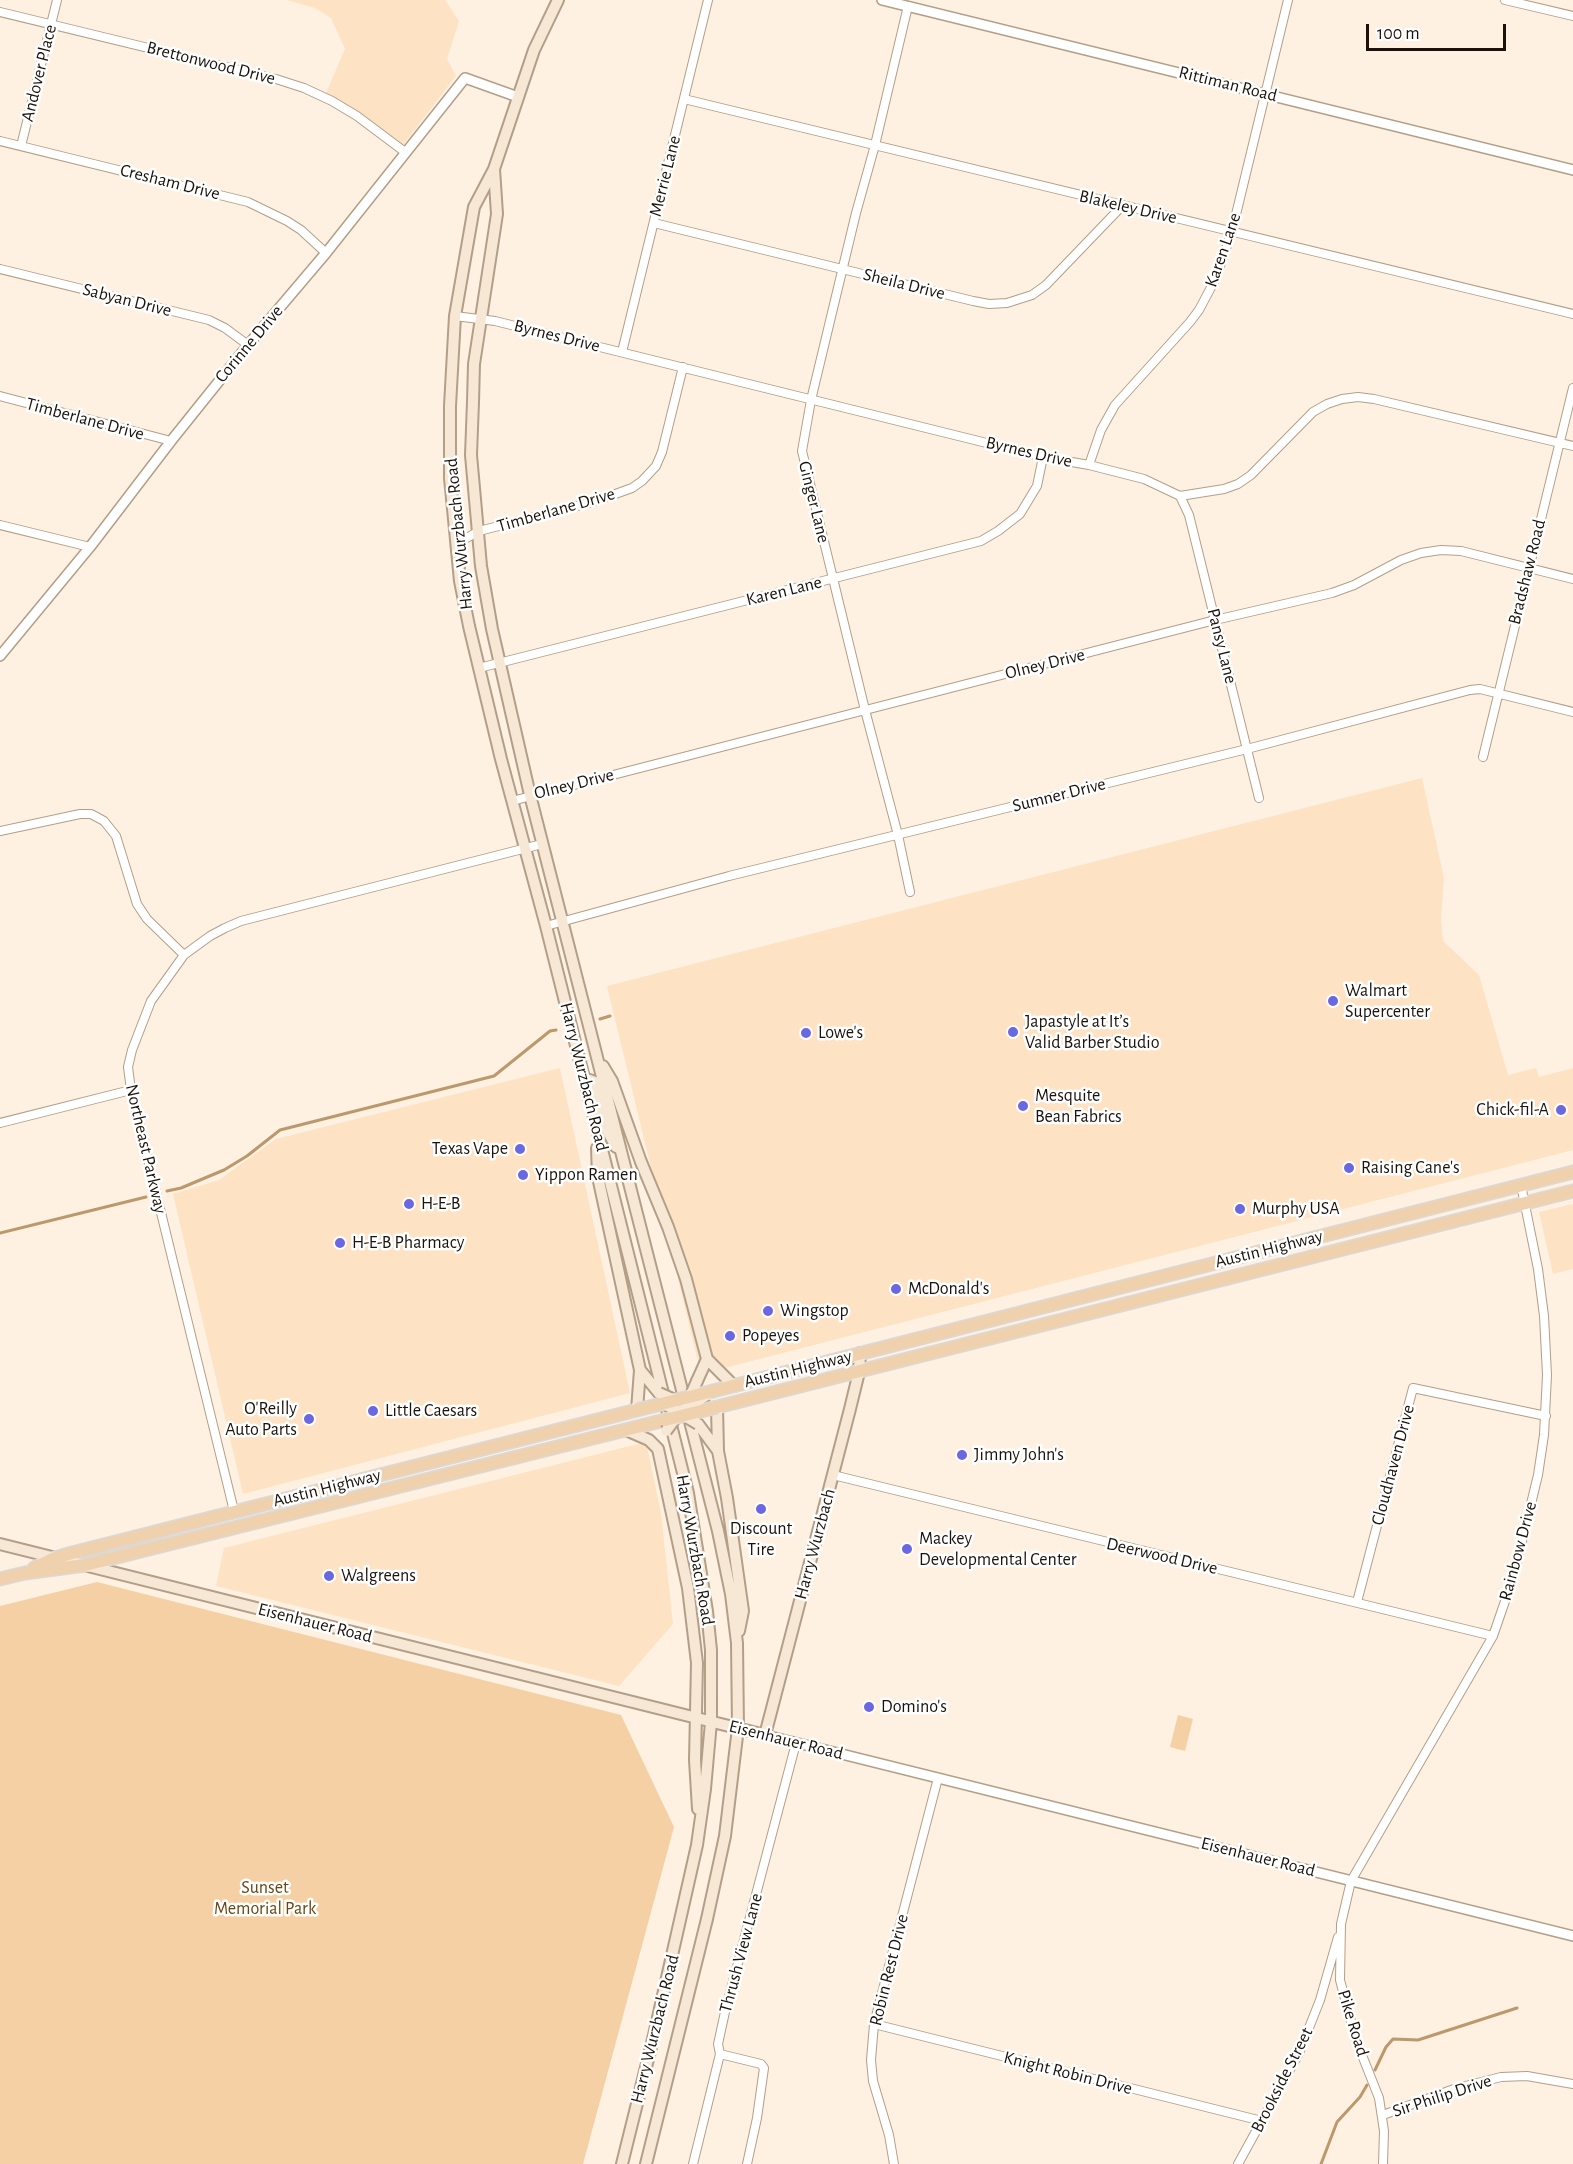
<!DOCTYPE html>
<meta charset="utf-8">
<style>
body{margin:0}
#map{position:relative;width:1573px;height:2164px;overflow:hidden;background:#fef1e2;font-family:"Alegreya Sans",sans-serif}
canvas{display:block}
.scale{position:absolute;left:1366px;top:24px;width:140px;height:27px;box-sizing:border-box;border:3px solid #1b130b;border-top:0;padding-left:8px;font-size:18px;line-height:21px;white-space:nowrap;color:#1b130b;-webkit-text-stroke:4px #fff;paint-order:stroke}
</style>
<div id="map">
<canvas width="1573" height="2164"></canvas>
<div class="scale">100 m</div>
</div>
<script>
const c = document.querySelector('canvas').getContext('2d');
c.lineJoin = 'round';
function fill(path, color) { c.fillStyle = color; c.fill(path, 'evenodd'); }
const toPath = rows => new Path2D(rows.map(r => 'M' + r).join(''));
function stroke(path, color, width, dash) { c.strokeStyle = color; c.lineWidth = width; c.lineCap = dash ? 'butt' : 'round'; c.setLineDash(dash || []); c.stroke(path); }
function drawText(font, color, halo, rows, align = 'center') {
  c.font = font + ' "Alegreya Sans",sans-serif'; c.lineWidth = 5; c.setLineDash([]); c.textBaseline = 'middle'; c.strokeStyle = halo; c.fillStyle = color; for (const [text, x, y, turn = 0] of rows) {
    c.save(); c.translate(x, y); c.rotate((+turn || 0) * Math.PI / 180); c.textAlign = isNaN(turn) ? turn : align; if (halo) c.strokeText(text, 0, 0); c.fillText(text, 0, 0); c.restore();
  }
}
const built = toPath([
 [287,0,445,0,459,21,447,59,456,76,403,145,354,109,326,93,345,49,331,18,315,8],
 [1422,778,1444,878,1441,920,1443,941,1479,975,1508,1075,1536,1068,1539,1077,1573,1068,1573,1150,701,1374,607,986],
 [560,1068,630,1393,243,1494,173,1194,219,1180,276,1139],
 [1573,1204,1573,1269,1553,1274,1539,1212],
 [646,1442,661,1513,673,1624,619,1686,216,1586,224,1548]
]);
const green = toPath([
 [97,1582,621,1715,674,1827,583,2164,0,2164,0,1606],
 [1178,1715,1193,1719,1185,1751,1170,1747]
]);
const stream = toPath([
 [600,1019,610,1016],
 [167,1191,181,1188,224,1170,247,1156,280,1130,494,1076,550,1031,556,1030],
 [0,1233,146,1197],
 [1375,2070,1386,2047,1393,2039,1418,2040,1517,2008],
 [1321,2164,1337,2122,1360,2097,1367,2085]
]);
const minor = toPath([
 [1505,0,1573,16],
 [908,6,875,145,856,213,811,400,802,451,865,710,898,835,910,892],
 [0,12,276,79,304,88,332,101,357,116,405,152],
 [684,99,1573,314],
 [0,141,248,202,287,221,301,230,326,253],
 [21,146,57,0],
 [654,223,973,301,989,304,1007,303,1032,295,1046,285,1122,206],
 [0,269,209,320,225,328,248,345],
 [455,316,495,321,1043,457,1089,465,1144,479,1180,496,1224,489,1238,484,1251,475,1313,412,1327,404,1342,399,1358,397,1374,399,1573,446],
 [622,352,708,0],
 [0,396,171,441],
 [1089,465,1101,430,1115,405,1190,322,1199,310,1216,278,1232,231,1288,0],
 [1180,496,1189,515,1259,798],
 [0,525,90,547],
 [456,544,479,531,593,502,632,488,642,481,656,466,662,452,683,367],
 [479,668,981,541,998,531,1020,514,1037,486,1043,457],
 [1483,757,1573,388],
 [512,801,1215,620,1332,593,1354,585,1401,560,1421,553,1441,550,1461,551,1573,579],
 [0,831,80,814,91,814,104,821,116,836,137,904,147,919,184,955],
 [546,926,729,876,1247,749,1470,690,1480,689,1573,712],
 [0,1123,131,1090],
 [833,1475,1493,1636],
 [234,1511,131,1090,128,1067,132,1050,151,1001,184,955,210,936,225,928,241,921,542,844],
 [1357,1602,1413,1388,1546,1416],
 [874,2024,1262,2121],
 [720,2054,761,2064,764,2068,757,2118,747,2164],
 [1383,2115,1454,2089,1501,2077,1527,2076,1573,2084],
 [693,2164,720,2054,718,2044,725,2012,796,1743],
 [894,2164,889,2135,873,2081,871,2060,874,2024,938,1778],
 [1238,2164,1299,2053,1320,2000,1338,1937],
 [1383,2164,1384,2131,1379,2098,1356,2040,1340,1980,1341,1924,1351,1881,1493,1636,1513,1578,1538,1475,1544,1435,1547,1375,1544,1316,1538,1269,1521,1185]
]);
const tertiary = toPath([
 [882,0,1573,170],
 [0,656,90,547,171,441,248,345,326,253,465,78,518,97],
 [765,1735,1573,1936]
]);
const secondary = toPath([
 [558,0,534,50,494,169,474,207,455,316,450,406,450,478,460,581,469,626,501,759,546,926,688,1493,707,1611,711,1650,711,1722,705,1789,697,1845,654,2035,622,2164],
 [494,169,497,214,474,364,473,402,471,455,481,566,492,629,530,795,718,1531,731,1594,737,1643,738,1728,725,1836,707,1919,646,2164],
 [603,1066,612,1081,641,1162,668,1227,686,1279,707,1359,734,1386],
 [584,1078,595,1082,608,1132,616,1147],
 [597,1148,598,1177,640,1370,637,1410],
 [640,1370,659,1393],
 [697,1381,707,1359],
 [717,1407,718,1451,727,1498,743,1611,739,1631],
 [698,1424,718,1451],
 [626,1430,649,1440,658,1449,688,1588,697,1663,695,1760,698,1809],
 [0,1544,765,1735,850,1409,859,1372,860,1353]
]);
const primary = toPath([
 [713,1391,1573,1172],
 [717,1407,1573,1191],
 [34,1568,55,1558,72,1553,637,1410],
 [0,1579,25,1573,85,1565,665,1420]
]);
const secondaryBridge = toPath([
 [659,1393,677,1401],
 [685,1401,690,1397,697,1381],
 [663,1403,698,1424],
 [666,1431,680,1412,707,1395]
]);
const primaryBridge = toPath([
 [637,1410,713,1391],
 [665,1420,717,1407]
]);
const markers = [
 [1333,1001,6,"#6a67e0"],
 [1013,1032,6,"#6a67e0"],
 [806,1033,6,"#6a67e0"],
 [1023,1106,6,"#6a67e0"],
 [1561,1110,6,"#6a67e0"],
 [520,1149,6,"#6a67e0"],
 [1349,1168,6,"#6a67e0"],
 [523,1175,6,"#6a67e0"],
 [409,1204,6,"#6a67e0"],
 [1240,1209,6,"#6a67e0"],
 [340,1243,6,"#6a67e0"],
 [896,1289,6,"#6a67e0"],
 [768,1311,6,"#6a67e0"],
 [730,1336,6,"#6a67e0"],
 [373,1411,6,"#6a67e0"],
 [309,1419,6,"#6a67e0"],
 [962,1455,6,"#6a67e0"],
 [761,1509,6,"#6a67e0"],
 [907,1549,6,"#6a67e0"],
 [329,1576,6,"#6a67e0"],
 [869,1707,6,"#6a67e0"]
];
const streetNames = [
 ["Brettonwood Drive",211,63,14],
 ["Andover Place",39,73,-76],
 ["Rittiman Road",1228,84,14],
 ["Merrie Lane",665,176,-76],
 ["Cresham Drive",170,182,14],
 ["Blakeley Drive",1128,207,13],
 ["Karen Lane",1223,250,-71],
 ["Sheila Drive",904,284,14],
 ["Sabyan Drive",127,300,14],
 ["Byrnes Drive",557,336,14],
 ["Corinne Drive",249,344,-50],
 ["Timberlane Drive",85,419,15],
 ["Byrnes Drive",1029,452,13],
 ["Ginger Lane",814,502,76],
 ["Timberlane Drive",556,510,-16],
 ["Harry Wurzbach Road",459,534,-96],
 ["Bradshaw Road",1527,572,-76],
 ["Karen Lane",784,591,-14],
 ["Pansy Lane",1222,646,76],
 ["Olney Drive",1045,664,-14],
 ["Olney Drive",574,784,-14],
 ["Sumner Drive",1059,795,-14],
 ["Harry Wurzbach Road",584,1077,76],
 ["Northeast Parkway",146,1149,77],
 ["Austin Highway",1269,1249,-14],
 ["Austin Highway",798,1369,-14],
 ["Cloudhaven Drive",1393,1465,-75],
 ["Austin Highway",327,1488,-14],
 ["Harry Wurzbach",815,1544,-75],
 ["Harry Wurzbach Road",695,1550,80],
 ["Rainbow Drive",1518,1551,-75],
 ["Deerwood Drive",1162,1556,13],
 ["Eisenhauer Road",315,1623,14],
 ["Eisenhauer Road",786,1740,14],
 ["Eisenhauer Road",1258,1857,14],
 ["Thrush View Lane",741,1953,-75],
 ["Robin Rest Drive",889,1970,-76],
 ["Pike Road",1353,2023,73],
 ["Harry Wurzbach Road",655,2029,-76],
 ["Knight Robin Drive",1068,2073,14],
 ["Brookside Street",1282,2080,-63],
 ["Sir Philip Drive",1442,2096,-18]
];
const poiNames = [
 ["Walmart",1345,991],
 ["Supercenter",1345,1012],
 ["Japastyle at It’s",1025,1022],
 ["Valid Barber Studio",1025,1043],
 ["Lowe's",818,1033],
 ["Mesquite",1035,1096],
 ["Bean Fabrics",1035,1117],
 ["Chick-fil-A",1549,1110,"right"],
 ["Texas Vape",508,1149,"right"],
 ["Raising Cane's",1361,1168],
 ["Yippon Ramen",535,1175],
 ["H-E-B",421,1204],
 ["Murphy USA",1252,1209],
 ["H-E-B Pharmacy",352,1243],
 ["McDonald's",908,1289],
 ["Wingstop",780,1311],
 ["Popeyes",742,1336],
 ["O'Reilly",297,1409,"right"],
 ["Auto Parts",297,1430,"right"],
 ["Little Caesars",385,1411],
 ["Jimmy John's",974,1455],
 ["Discount",761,1529,"center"],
 ["Tire",761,1550,"center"],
 ["Mackey",919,1539],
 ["Developmental Center",919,1560],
 ["Walgreens",341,1576],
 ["Domino's",881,1707]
];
const parkNames = [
 ["Sunset",265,1888],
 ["Memorial Park",265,1909]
];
fill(built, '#fde2c4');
fill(green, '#f5d0a5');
stroke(stream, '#bc986d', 3);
stroke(minor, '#b39f88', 10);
stroke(tertiary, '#b39f88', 12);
stroke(secondary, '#b39f88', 14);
stroke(primary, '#dbd9d8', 15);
stroke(minor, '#fff', 8);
stroke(tertiary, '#fff', 9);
stroke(secondary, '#f7e8d6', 10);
stroke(primary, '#efd1ad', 12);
stroke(secondaryBridge, '#b39f88', 14, []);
stroke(primaryBridge, '#dbd9d8', 15, []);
stroke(secondaryBridge, '#f7e8d6', 10);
stroke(primaryBridge, '#efd1ad', 12);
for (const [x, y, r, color] of markers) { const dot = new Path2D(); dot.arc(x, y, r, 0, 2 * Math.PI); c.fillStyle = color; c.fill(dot); stroke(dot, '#fff', 2); }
drawText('18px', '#1b130b', '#fff', streetNames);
drawText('18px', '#1b130b', '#fff', poiNames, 'left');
drawText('18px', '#6a4611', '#fff', parkNames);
</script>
